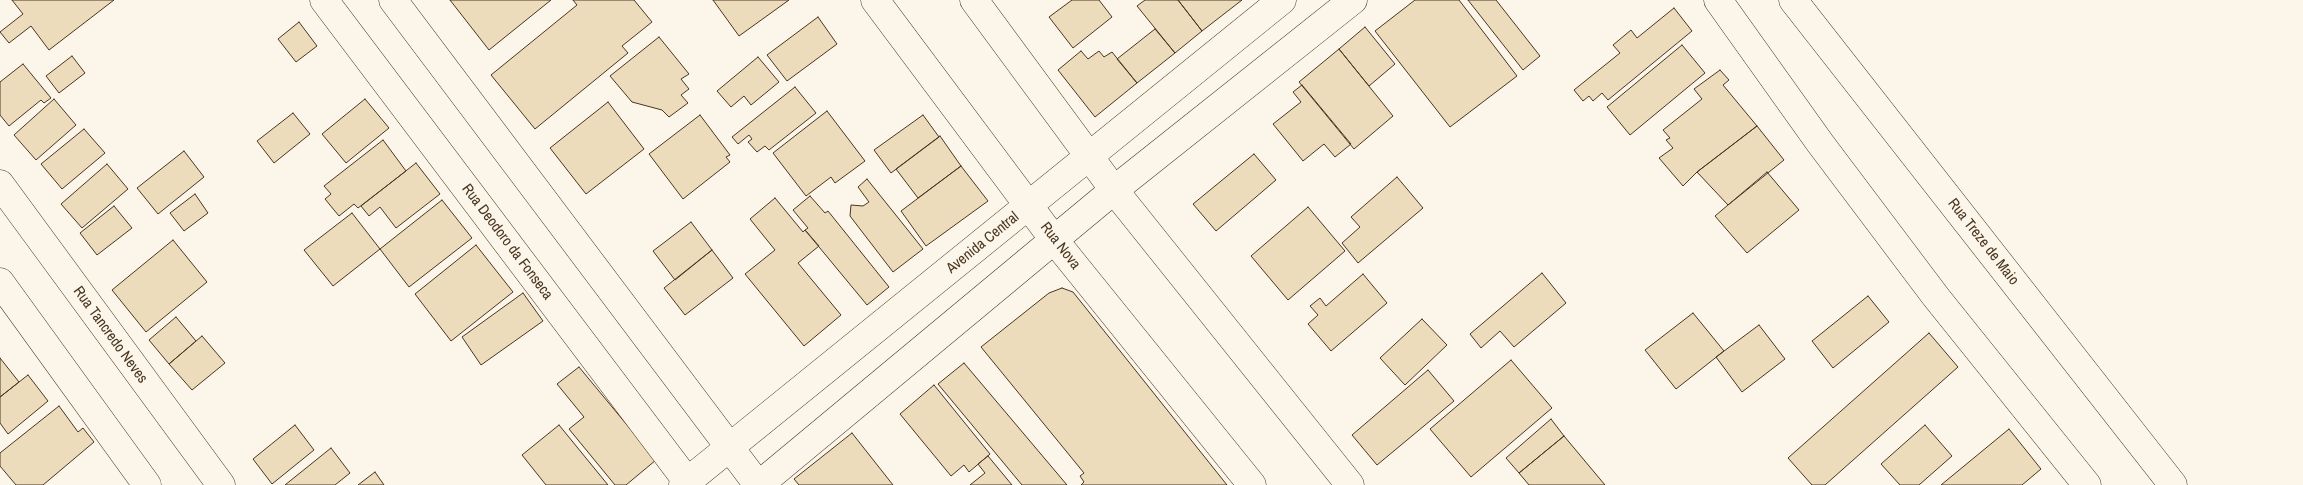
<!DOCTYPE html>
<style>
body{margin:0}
canvas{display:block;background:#fbf6e9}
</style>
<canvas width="2303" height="485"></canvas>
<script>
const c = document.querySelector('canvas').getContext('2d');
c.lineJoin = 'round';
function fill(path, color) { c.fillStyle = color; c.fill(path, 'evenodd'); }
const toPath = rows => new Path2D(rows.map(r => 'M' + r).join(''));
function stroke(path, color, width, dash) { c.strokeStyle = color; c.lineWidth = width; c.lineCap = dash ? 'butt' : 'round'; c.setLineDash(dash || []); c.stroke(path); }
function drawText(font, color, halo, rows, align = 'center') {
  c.font = font + ' "Archivo Narrow",sans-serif'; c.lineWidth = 4; c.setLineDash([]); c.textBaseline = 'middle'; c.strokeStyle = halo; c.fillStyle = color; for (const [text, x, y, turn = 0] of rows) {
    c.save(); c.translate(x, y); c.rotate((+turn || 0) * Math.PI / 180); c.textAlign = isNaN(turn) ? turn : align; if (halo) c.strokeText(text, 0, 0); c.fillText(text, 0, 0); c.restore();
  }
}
const building = toPath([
 [12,0,114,0,49,50,31,26,9,43,0,32,23,14,12,0],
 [450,0,551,0,489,50,450,0],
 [573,0,634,0,652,22,622,46,628,53,535,129,491,75,577,5,573,0],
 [713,0,789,0,739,36,713,0],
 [1072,0,1099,0,1112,17,1073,48,1049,17,1072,0],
 [1145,0,1178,0,1202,31,1175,53,1137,6,1145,0],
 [1178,0,1242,0,1202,31,1178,0],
 [1415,0,1459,0,1517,76,1450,127,1375,31,1415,0],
 [1468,0,1496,0,1540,56,1523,70,1468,0],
 [1674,8,1692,31,1608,100,1602,93,1593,101,1589,96,1583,101,1574,90,1620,53,1613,45,1631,30,1637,38,1674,8],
 [818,17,837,44,787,81,767,55,818,17],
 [299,22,317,46,296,62,278,39,299,22],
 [1365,27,1395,64,1369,86,1339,49,1365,27],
 [1155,29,1175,53,1137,83,1117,59,1155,29],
 [659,37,689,74,681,79,689,89,681,95,688,103,669,117,662,110,632,102,610,76,659,37],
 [1682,45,1705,73,1630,135,1607,107,1682,45],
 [1339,49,1393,116,1354,149,1299,82,1339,49],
 [1081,51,1088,59,1099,51,1104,57,1112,52,1137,83,1095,117,1058,70,1081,51],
 [72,56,85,73,59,93,46,76,72,56],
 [758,57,779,82,751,105,744,96,731,107,717,91,758,57],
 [23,64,51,98,44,103,41,100,9,126,0,115,0,82,23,64],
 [1720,70,1729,80,1723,85,1757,126,1697,172,1683,186,1659,158,1673,148,1666,140,1670,138,1663,130,1702,99,1694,89,1720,70],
 [1302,85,1351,144,1335,157,1324,144,1303,161,1273,124,1301,102,1293,92,1302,85],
 [795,87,816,113,769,150,765,146,757,152,748,142,752,139,749,135,738,144,732,137,795,87],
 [54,99,76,125,36,160,14,135,54,99],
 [365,99,389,128,346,163,322,134,365,99],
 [608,102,644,149,586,194,550,148,608,102],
 [827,111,865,161,835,183,831,177,806,196,773,153,827,111],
 [293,113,310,134,274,163,257,141,293,113],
 [700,115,730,155,726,157,730,162,683,199,649,154,700,115],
 [923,115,939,137,891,173,874,150,923,115],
 [1757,126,1784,160,1728,205,1697,172,1757,126],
 [84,129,105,153,62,189,41,164,84,129],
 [940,136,961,166,918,198,896,169,940,136],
 [383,140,406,171,358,208,354,204,339,216,325,199,331,194,324,186,383,140],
 [184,151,204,177,158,214,137,188,184,151],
 [1254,154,1276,180,1216,231,1193,204,1254,154],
 [416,163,440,194,396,228,380,207,369,216,361,206,416,163],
 [107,164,128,189,82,228,61,204,107,164],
 [961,166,988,201,926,246,901,211,961,166],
 [1767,172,1799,210,1747,253,1715,216,1767,172],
 [1397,177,1423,208,1358,263,1342,243,1360,227,1351,217,1397,177],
 [867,179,923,249,893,272,850,216,851,205,863,206,869,202,858,187,867,179],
 [195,194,208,213,184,231,170,213,195,194],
 [810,196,825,213,828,211,889,287,867,305,805,230,808,228,793,210,810,196],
 [775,198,803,232,805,230,819,246,798,263,841,315,804,346,745,274,775,250,750,219,775,198],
 [442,200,472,238,409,287,380,249,442,200],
 [114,206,132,228,97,255,80,233,114,206],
 [1308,207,1345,251,1288,300,1251,256,1308,207],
 [352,213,380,249,333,286,304,250,352,213],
 [691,222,712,250,675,280,653,251,691,222],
 [173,240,207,282,146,332,112,290,173,240],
 [476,245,513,292,451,341,415,294,476,245],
 [712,250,733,278,685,315,664,288,712,250],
 [1542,273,1566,303,1514,347,1500,331,1481,348,1470,334,1542,273],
 [1363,274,1387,303,1331,351,1308,324,1318,315,1310,306,1320,298,1326,306,1363,274],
 [1062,288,1073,292,1227,485,1081,485,1084,482,1080,476,1084,473,981,347,1049,293,1062,288],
 [523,293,543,321,481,365,462,337,523,293],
 [1868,296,1889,322,1833,368,1812,341,1868,296],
 [1693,313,1724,351,1676,389,1645,350,1693,313],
 [176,317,196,341,169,364,149,340,176,317],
 [1422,319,1447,345,1405,385,1380,358,1422,319],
 [1759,325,1785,359,1742,392,1716,357,1759,325],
 [1929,333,1958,367,1825,485,1812,485,1788,458,1929,333],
 [202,336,225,363,192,390,169,364,202,336],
 [0,358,19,382,0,397,0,358],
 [1511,360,1552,408,1471,477,1430,429,1511,360],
 [964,363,1067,485,1022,485,938,384,964,363],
 [579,367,656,460,626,485,615,485,569,429,584,417,557,384,579,367],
 [1428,370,1454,401,1377,465,1352,435,1428,370],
 [28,375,48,401,8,434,0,423,0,397,28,375],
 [934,385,990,454,969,472,964,465,951,476,900,414,934,385],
 [59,406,78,432,83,428,94,442,43,485,16,485,0,466,0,453,59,406],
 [1551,419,1564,436,1519,473,1506,458,1551,419],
 [295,425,314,450,272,484,253,459,295,425],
 [559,425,608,485,546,485,522,455,559,425],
 [1925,425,1952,456,1919,485,1900,485,1881,464,1925,425],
 [2009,429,2041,469,2022,485,1941,485,2009,429],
 [852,433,893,485,799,485,794,479,852,433],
 [1564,436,1605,485,1529,485,1519,473,1564,436],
 [331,448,350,473,335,485,285,485,331,448],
 [988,456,1012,485,970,485,985,473,978,464,988,456],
 [375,472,384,485,358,485,375,472]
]);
const minor = toPath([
 [324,0,690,485],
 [393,0,758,485],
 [875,0,1055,241,1252,485],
 [974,0,1114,190,1350,485],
 [1718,0,1820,143,1936,297,2087,485],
 [1793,0,2173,485],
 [0,184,221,485],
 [0,282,147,485],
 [683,485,1282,0],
 [759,485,1114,190,1353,0]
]);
const streetNames = [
 ["Rua Deodoro da Fonseca",507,242,53],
 ["Rua Treze de Maio",1983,242,52],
 ["Avenida Central",983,243,-39],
 ["Rua Nova",1060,246,52],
 ["Rua Tancredo Neves",110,335,54]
];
fill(building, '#ecdcbc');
stroke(building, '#4a3520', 1);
stroke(minor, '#4a3520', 29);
stroke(minor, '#fbf6e9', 28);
drawText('15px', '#4a3520', '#fbf6e9', streetNames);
</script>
